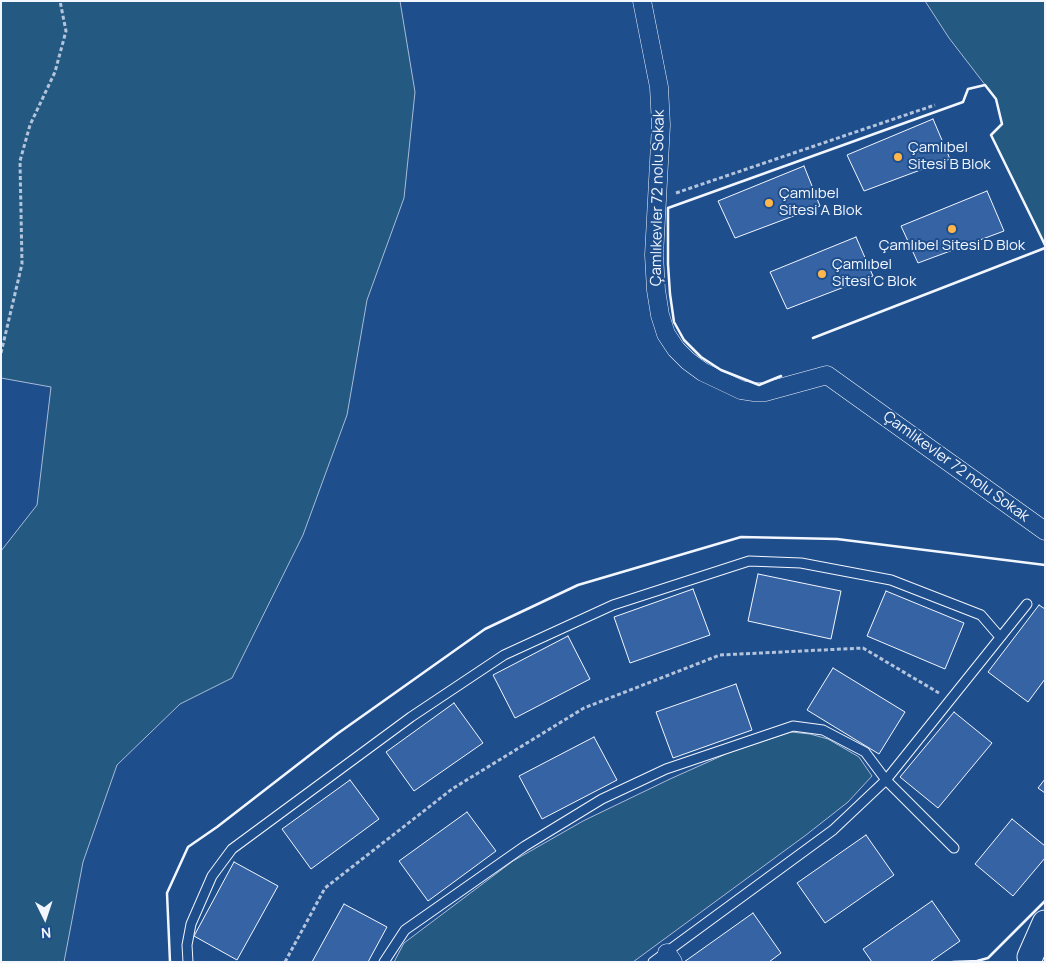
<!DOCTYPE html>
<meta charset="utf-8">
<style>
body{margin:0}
#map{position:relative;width:1046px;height:963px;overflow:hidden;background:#1f4e8c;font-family:Manrope,sans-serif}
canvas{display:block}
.frame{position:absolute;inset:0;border:2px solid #f2f6ff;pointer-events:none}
.north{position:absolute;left:20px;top:893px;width:50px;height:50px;-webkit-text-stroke:4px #1f4e8c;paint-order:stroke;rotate:176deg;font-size:14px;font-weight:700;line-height:20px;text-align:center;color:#f2f6ff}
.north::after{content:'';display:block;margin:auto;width:18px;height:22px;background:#f2f6ff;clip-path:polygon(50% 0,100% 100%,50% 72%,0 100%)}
</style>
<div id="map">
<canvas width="1046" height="963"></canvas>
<div class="frame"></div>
<div class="north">N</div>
</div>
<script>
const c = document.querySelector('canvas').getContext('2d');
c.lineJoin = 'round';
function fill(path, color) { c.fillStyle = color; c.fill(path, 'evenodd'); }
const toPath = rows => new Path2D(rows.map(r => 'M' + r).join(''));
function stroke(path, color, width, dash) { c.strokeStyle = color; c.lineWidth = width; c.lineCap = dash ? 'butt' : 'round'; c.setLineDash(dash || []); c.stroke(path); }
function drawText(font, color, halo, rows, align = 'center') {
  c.font = font + ' Manrope,sans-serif'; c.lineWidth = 4; c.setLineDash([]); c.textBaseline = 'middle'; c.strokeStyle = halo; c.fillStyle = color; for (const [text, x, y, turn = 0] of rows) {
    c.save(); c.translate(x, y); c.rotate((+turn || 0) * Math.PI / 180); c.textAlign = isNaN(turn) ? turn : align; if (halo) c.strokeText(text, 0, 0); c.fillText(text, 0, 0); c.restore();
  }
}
const green = toPath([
 [1,1,400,1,415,92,404,198,367,300,347,415,303,535,232,678,180,704,117,765,83,862,64,962,1,962,1,551,37,505,51,387,1,378,1,1],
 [925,1,1045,1,1045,245,991,135,1002,123,996,99,949,38,925,1],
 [791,732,810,734,828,739,859,757,872,776,848,802,806,835,633,962,394,962,404,943,513,861,583,821,670,779,728,753,791,732]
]);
const building = toPath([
 [933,119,950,159,864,191,847,155,933,119],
 [804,166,820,206,735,238,718,201,804,166],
 [987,191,1004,231,918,263,901,226,987,191],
 [856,237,873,276,787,309,770,272,856,237],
 [758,574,841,591,831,639,748,621,758,574],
 [693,589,710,635,630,663,614,617,693,589],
 [886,591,964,623,945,669,867,636,886,591],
 [1039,605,1045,609,1045,679,1028,702,988,672,1039,605],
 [568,636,590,679,515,718,493,675,568,636],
 [833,668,905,712,879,754,807,710,833,668],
 [736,684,752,730,673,758,656,712,736,684],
 [454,703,483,743,414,791,386,752,454,703],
 [954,712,992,743,938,808,900,777,954,712],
 [594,737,617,780,542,819,519,776,594,737],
 [1045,779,1045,793,1038,788,1045,779],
 [350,780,379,819,311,869,282,829,350,780],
 [467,812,496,851,428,901,399,861,467,812],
 [1012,819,1045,846,1045,858,1013,896,975,864,1012,819],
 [866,835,894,875,825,923,797,883,866,835],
 [234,862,278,886,237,960,194,936,234,862],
 [932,901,960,941,930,962,872,962,863,949,932,901],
 [344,904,387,927,368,962,312,962,344,904],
 [753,913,781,953,769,962,684,962,753,913]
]);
const path = toPath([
 [676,193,935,105],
 [1,353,22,264,20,161,30,125,55,72,66,31,60,1],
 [285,962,325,888,452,789,584,708,720,655,863,648,939,693]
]);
const lane = toPath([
 [188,962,187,945,191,924,212,876,232,849,411,717,504,655,613,605,749,561,801,563,891,580,981,615,1000,637],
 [384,962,405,930,525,846,602,799,666,769,793,726,823,730,865,752,886,780,954,848],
 [653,962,833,830,886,780,1027,604]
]);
const street = toPath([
 [642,1,659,87,661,125,654,255,656,290,660,315,666,334,676,349,688,361,703,372,741,390,754,392,765,392,827,375,1045,531],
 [667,953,673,962]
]);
const secondary = toPath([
 [1030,957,1045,923]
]);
const wall = toPath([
 [813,338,1045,248],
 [781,376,759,385,721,370,701,357,684,340,674,322,670,294,668,264,668,208,963,102,968,89,985,85,996,99,1002,124,991,135,1045,245],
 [170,962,167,893,188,847,217,827,337,734,485,629,578,585,741,537,837,539,1045,565],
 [953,962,977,961,988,958,1045,901]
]);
const markers = [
 [898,157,5,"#ffb74d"],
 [769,203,5,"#ffb74d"],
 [952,229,5,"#ffb74d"],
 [822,274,5,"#ffb74d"]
];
const poiNames = [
 ["Çamlıbel",908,148],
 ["Sitesi B Blok",908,165],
 ["Çamlıbel",779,194],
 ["Sitesi A Blok",779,211],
 ["Çamlıbel Sitesi D Blok",952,246,"center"],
 ["Çamlıbel",832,265],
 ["Sitesi C Blok",832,282]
];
const streetNames = [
 ["Çamlıkevler 72 nolu Sokak",658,198,-89],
 ["Çamlıkevler 72 nolu Sokak",956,467,36]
];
fill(green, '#245a82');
stroke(green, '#a8bbd7', 1);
fill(building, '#3563a3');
stroke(building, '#f2f6ff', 1);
stroke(lane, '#f2f6ff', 11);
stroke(street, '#f2f6ff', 19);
stroke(secondary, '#f2f6ff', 27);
stroke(path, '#b3c4dc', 3, [4, 2.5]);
stroke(lane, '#1f4e8c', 9);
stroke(street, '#1f4e8c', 18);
stroke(secondary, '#1f4e8c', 25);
stroke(wall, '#f2f6ff', 2.5);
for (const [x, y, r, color] of markers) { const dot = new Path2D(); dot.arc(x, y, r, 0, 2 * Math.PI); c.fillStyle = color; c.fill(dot); stroke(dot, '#1f4e8c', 2); }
drawText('15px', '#f2f6ff', '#1f4e8c', poiNames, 'left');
drawText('15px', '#f2f6ff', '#1f4e8c', streetNames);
</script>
